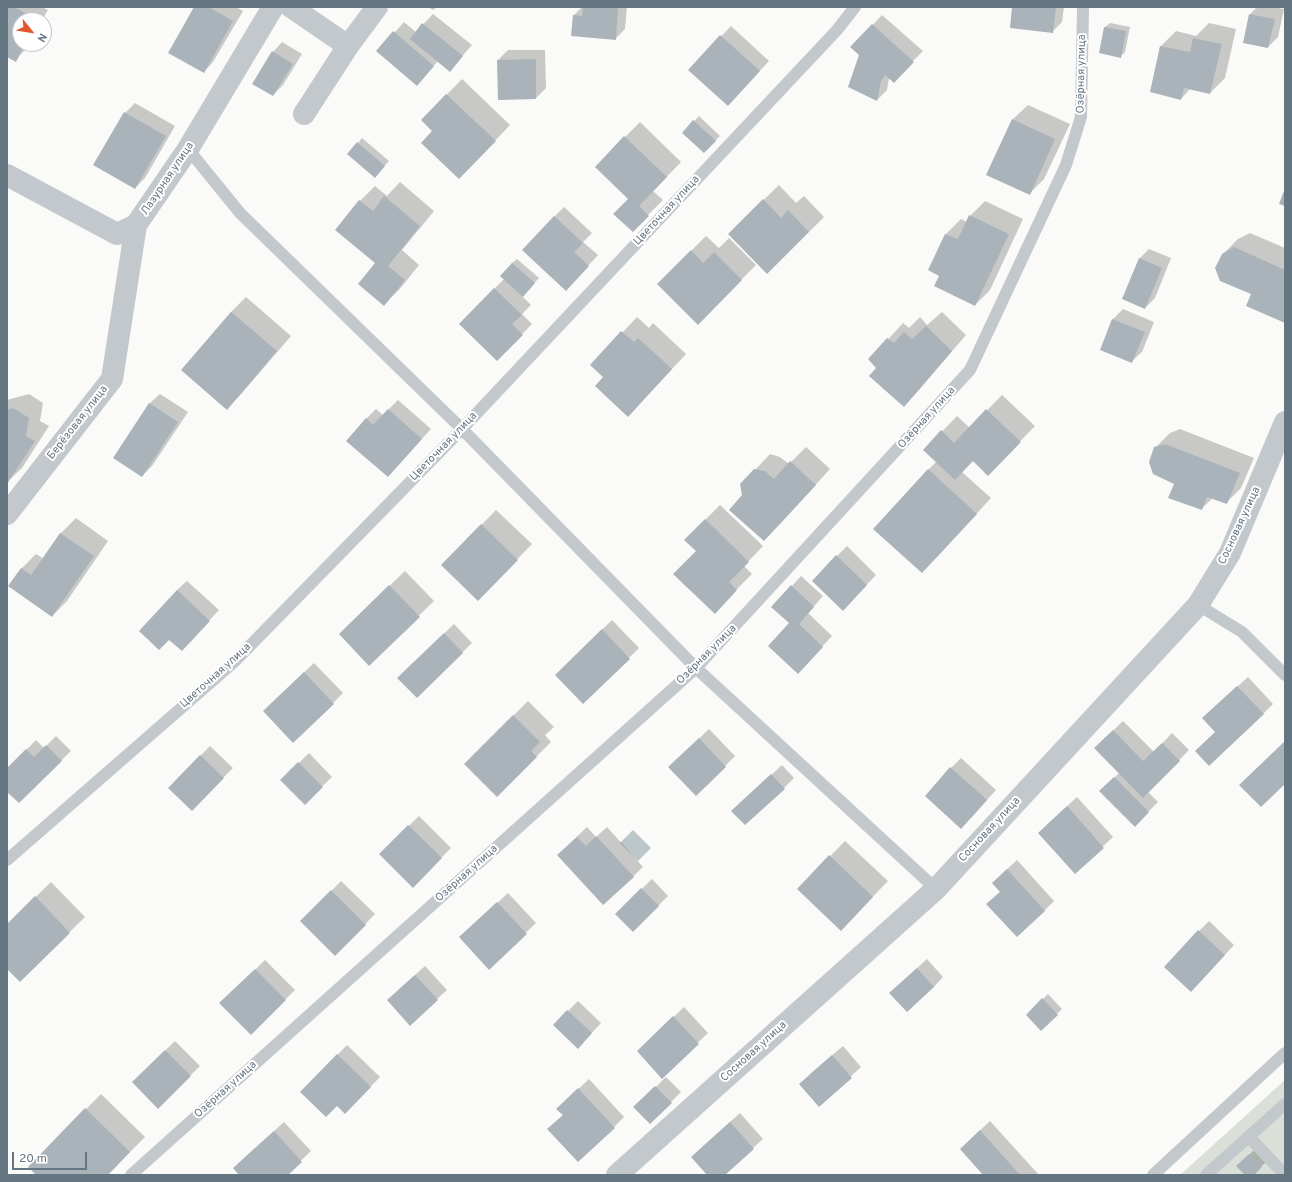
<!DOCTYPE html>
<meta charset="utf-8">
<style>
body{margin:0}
#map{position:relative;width:1292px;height:1182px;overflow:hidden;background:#fafaf8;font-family:Overpass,sans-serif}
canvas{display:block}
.frame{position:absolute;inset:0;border:8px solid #657683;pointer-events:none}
.north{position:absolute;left:12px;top:12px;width:40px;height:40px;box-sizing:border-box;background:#fff;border:1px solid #c1c8cd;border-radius:50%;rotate:120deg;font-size:11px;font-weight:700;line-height:16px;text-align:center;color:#657683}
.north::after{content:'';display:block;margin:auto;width:14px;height:18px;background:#e4572e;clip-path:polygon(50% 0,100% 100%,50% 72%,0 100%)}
.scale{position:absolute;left:12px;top:1152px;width:75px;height:18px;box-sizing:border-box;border:2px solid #657683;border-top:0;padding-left:5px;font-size:12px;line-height:14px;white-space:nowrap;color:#657683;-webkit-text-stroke:3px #fff;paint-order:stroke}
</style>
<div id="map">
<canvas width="1292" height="1182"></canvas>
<div class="frame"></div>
<div class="north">N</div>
<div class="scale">20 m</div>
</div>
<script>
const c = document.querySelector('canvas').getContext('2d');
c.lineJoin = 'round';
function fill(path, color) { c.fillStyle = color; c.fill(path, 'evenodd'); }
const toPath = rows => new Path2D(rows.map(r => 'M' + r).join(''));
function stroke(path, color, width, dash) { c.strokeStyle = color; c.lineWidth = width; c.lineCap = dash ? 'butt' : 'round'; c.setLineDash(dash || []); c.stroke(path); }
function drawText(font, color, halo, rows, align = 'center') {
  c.font = font + ' Overpass,sans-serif'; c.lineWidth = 4; c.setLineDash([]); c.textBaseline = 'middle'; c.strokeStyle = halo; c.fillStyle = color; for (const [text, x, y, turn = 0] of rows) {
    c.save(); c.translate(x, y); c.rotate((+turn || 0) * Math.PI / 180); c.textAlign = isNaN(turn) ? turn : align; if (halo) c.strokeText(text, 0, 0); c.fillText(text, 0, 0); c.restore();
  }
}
const green = toPath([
 [1285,1080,1285,1175,1180,1175]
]);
const water = toPath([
 [633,830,651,848,638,861,620,843]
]);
const shadow = toPath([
 [7,7,42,7,48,10,42,20,20,20,20,44,29,44,25,50,15,60,7,56],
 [195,7,236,7,243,11,213,62,204,72],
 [428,7,437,7,433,10],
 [582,7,627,7,625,29,615,39,574,15],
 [1013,7,1064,7,1062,22,1052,32],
 [1257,7,1273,7,1284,9,1278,37,1268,47,1250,14],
 [433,14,472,45,450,70,438,61,417,84,378,51,404,22,416,32],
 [882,15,923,51,893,81,889,78,887,90,877,100,860,54,852,47],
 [1110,23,1130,27,1125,52,1120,57,1105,27],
 [1209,23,1236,29,1225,78,1210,93,1190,89,1181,99,1151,92,1161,46,1176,31,1196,36],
 [731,26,769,61,728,105,690,70],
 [282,42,302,54,283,85,273,95,273,52],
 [508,50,545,50,546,88,536,98,498,60],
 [462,79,510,125,474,163,422,120],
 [135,103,175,126,145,178,135,188,125,113],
 [1028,105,1070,124,1044,179,1029,194,1013,119],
 [699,116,720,136,704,152,683,133],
 [640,122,681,162,653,191,663,200,647,216,629,198,625,137],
 [362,138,389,161,379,172,358,143],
 [400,182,434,211,402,250,419,265,399,290,384,304,376,263,336,230,360,201,375,186,387,196],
 [779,185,796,203,804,196,824,217,809,232,744,219],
 [985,201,1023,219,990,290,975,305,940,275,929,270,946,234,961,219,967,222,970,216],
 [564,207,592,233,583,242,598,255,576,279,554,217],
 [1250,233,1285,248,1285,322,1253,294,1223,254,1238,239],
 [706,236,719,248,729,238,756,265,698,323,658,284],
 [1149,249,1171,258,1155,298,1145,308,1139,259],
 [517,259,539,278,522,296,531,305,522,314,532,324,497,360,460,323,504,279,512,263],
 [246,297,291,336,242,393,227,408,182,370,231,312],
 [1123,309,1154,322,1142,352,1132,361,1101,349,1113,319],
 [942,312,966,335,918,391,904,406,878,368,870,359,903,323,909,328,920,317,927,325],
 [637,317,649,328,653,323,686,354,643,400,605,377,592,365],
 [29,394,43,403,40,421,49,426,22,468,7,482,7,400],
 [160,394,188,412,152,466,142,476,115,457,150,403],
 [1002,395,1035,426,1003,459,973,460,962,472,991,498,937,557,928,470,937,461,924,450,957,416,970,428],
 [398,400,431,429,397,466,366,419,376,409,383,415],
 [1180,429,1254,458,1241,488,1226,503,1213,498,1201,509,1175,483,1155,448,1170,433],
 [806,447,830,469,779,525,743,495,755,470,770,454,780,457,789,464],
 [720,505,763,546,744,566,752,574,729,597,697,551,705,520],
 [496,510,532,544,478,600,442,565],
 [76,518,108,541,67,601,52,616,21,569,36,554,44,559,61,533],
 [847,546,876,575,853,599,837,556],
 [405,571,434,601,369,664,355,619],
 [801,576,823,596,808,613,832,636,808,662,790,623,792,586],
 [187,581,219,610,191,640,169,638,177,590],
 [612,620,639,648,583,703,556,675],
 [454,624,472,643,417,697,408,668],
 [314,663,343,693,333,703,274,701],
 [1248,677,1273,704,1263,714,1213,709],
 [528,701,554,727,545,735,551,742,497,796,465,764],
 [1123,721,1154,752,1172,733,1189,750,1148,792,1158,802,1135,825,1101,791,1120,772,1095,748],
 [709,729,735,756,696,795,680,757],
 [56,736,71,751,19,802,7,790,7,769,36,740,44,748],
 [210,746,233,768,192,809,169,788],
 [309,753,332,777,305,803,282,780],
 [961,758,996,790,971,818,951,768],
 [782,765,794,778,784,788,743,801],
 [1077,797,1113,837,1075,872,1049,823],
 [419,816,451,848,413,886,380,854],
 [587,827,596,837,607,827,643,867,604,904,568,845],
 [845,841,888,881,856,914,798,889],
 [1017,860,1054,901,1044,911,988,904,1001,891,1003,873],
 [652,879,668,896,633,931,616,914],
 [341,881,375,914,335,955,302,921],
 [51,882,85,917,20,981,7,968,7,925],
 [508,893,536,923,489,968,470,928],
 [1209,921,1234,945,1201,981,1199,931],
 [927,959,943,977,934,987,901,983],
 [265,960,295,990,251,1033,221,1003],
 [425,966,447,990,437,999,398,990],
 [1048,994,1062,1009,1041,1030,1027,1015],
 [578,1001,601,1023,588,1037,554,1025],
 [684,1007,708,1033,662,1077,648,1042],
 [175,1041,200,1066,158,1107,133,1082],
 [347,1045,380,1077,355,1103,337,1105,301,1092],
 [843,1046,861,1067,819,1106,810,1074],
 [666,1077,681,1092,650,1123,635,1107],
 [589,1079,624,1117,614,1127,564,1115,568,1099],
 [101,1094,145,1137,107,1175,38,1175,29,1167],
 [740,1113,763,1139,723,1175,708,1175,702,1147],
 [990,1121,1039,1175,984,1175,971,1139],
 [284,1122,311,1151,286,1175,241,1175,244,1158],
 [1254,1150,1266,1162,1252,1175,1246,1175,1238,1166]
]);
const building = toPath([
 [7,7,14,7,38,20,20,20,20,44,25,44,16,62,7,57],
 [194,7,209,7,233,21,204,73,168,53],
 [583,7,618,7,616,40,571,36,573,15,582,16],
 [1012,7,1056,7,1053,33,1010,28],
 [1249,14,1275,19,1268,48,1243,43],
 [422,23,463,56,450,72,410,39],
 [872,24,914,62,894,83,885,75,881,81,877,101,848,87,859,55,850,47],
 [1104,27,1126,31,1121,58,1099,53],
 [393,31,434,66,417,86,376,51],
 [720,35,760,71,728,106,688,70],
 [1193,38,1222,44,1210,94,1184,88,1181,100,1150,92,1160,46,1190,52],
 [272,51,293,64,273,96,252,84],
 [536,59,536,99,498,100,497,60],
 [446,94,496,141,459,179,421,143,432,131,421,120],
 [124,112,166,136,135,189,93,165],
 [1012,119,1055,139,1030,195,986,175],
 [693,120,716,141,704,153,682,133],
 [624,136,667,177,639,206,649,216,633,232,613,214,628,199,595,167],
 [357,142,385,166,375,178,347,154],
 [1285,188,1285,206,1279,204],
 [384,196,420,226,388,266,405,280,384,306,358,284,375,263,335,230,359,200,373,211],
 [763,199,781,218,788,210,809,232,767,274,728,234],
 [969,215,1009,234,975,306,934,286,939,276,928,270,945,234,958,239],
 [554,216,583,243,574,252,589,266,566,291,522,250],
 [1234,247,1285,270,1285,323,1246,306,1251,294,1220,281,1215,268,1222,254],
 [691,250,703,263,714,252,742,280,698,325,657,284],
 [1139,258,1162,268,1145,309,1122,299],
 [512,263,535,283,523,297,500,276],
 [494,288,522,315,512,324,523,335,497,361,459,324],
 [231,312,277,351,227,410,181,370],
 [1112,319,1145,332,1132,363,1100,350],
 [926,326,952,351,904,407,869,376,876,368,868,359,887,338,894,343,904,332,912,339],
 [621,331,634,342,638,338,672,369,628,417,595,386,603,377,590,365],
 [149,403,178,422,142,477,113,458],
 [13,408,29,418,26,436,35,441,7,484,7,410],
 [388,409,422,439,388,477,346,441,366,418,373,425],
 [986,409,1021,442,988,476,973,461,955,480,923,450,941,430,954,443],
 [1165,444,1240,473,1227,504,1207,497,1202,510,1168,498,1174,484,1153,474,1149,462,1154,447],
 [790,461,816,485,764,541,729,510,742,495,740,484,754,469,765,471,774,479],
 [928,469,977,514,922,573,873,529],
 [705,519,749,562,729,582,737,590,715,614,673,574,696,551,684,540],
 [481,524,518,560,478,601,441,565],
 [60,533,94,556,52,617,8,586,21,568,31,575],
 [836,555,867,585,843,611,812,581],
 [389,585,420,617,369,666,339,634],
 [791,585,814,607,799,624,823,647,798,674,768,646,789,623,771,607],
 [177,590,210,621,182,651,169,640,159,650,139,631],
 [602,629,630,659,583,704,555,675],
 [444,633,463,653,417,698,397,678],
 [304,672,334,704,293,743,263,711],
 [1237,686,1264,714,1209,766,1195,751,1215,732,1202,718],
 [513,715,540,742,531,751,537,757,497,797,464,764],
 [1113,730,1143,761,1162,743,1180,761,1143,798,1094,748],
 [699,738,726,767,696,796,668,767],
 [1285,741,1285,784,1261,807,1239,785],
 [46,745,62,761,19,803,7,792,7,768,26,749,34,757],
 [200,755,224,778,192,811,168,788],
 [298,762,323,787,305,805,280,780],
 [950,767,987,800,961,829,925,796],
 [771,774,785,789,745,825,731,811],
 [1114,777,1149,812,1135,827,1099,791],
 [1067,806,1104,848,1075,874,1038,833],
 [408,825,442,858,413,888,379,854],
 [596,836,634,877,603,905,557,855,577,837,586,846],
 [829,855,873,897,841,931,797,889],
 [1007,869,1045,911,1017,937,986,904,1000,892,992,883],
 [641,888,659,906,633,932,615,914],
 [331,890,366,925,335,956,300,921],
 [35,896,70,933,20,982,7,969,7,924],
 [497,902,527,934,489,970,459,937],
 [1198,930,1225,955,1191,992,1164,967],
 [917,968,934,987,907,1012,889,993],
 [255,969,286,1000,251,1035,219,1003],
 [415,975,438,1000,410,1026,387,1000],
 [1042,998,1058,1015,1041,1031,1026,1015],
 [567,1010,592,1033,578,1049,553,1025],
 [673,1016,699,1044,662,1079,637,1051],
 [165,1050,191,1076,158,1109,132,1082],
 [337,1054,371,1087,345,1114,337,1106,326,1117,300,1092],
 [832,1055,852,1078,819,1107,799,1084],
 [655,1086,672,1103,650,1124,633,1107],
 [578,1088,615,1128,578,1162,547,1129,563,1115,556,1109],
 [85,1108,130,1152,108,1175,36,1175,28,1167],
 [730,1122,754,1149,725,1175,707,1175,691,1157],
 [980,1130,1020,1175,983,1175,960,1149],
 [274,1131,302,1162,288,1175,239,1175,233,1168],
 [1249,1154,1262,1167,1254,1175,1245,1175,1236,1166]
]);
const service = toPath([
 [188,149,240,213,462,429,696,668,936,889],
 [1198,605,1242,632,1285,675],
 [7,860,234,662,462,429,837,30,855,7],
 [1249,1137,1285,1175],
 [131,1175,696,668,970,370,1066,165,1081,117,1083,7],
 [1153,1175,1285,1053],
 [1206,1175,1285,1104]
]);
const minor = toPath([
 [291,7,348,46],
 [304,114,348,46,377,7],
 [7,175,117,234,136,225,188,149,273,7],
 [7,514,112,379,136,225],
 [617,1175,936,889,1198,605,1230,553,1285,422]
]);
const streetNames = [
 ["Озёрная улица",1082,74,-89],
 ["Лазурная улица",168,179,-56],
 ["Цветочная улица",667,211,-47],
 ["Озёрная улица",927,418,-48],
 ["Берёзовая улица",78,423,-52],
 ["Цветочная улица",444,447,-46],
 ["Сосновая улица",1240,526,-65],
 ["Озёрная улица",707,655,-45],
 ["Цветочная улица",216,676,-42],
 ["Сосновая улица",990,830,-47],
 ["Озёрная улица",467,874,-42],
 ["Сосновая улица",754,1052,-42],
 ["Озёрная улица",226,1090,-42]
];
fill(green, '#dadfd7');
fill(water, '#bbc7cb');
fill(shadow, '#0003');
fill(building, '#aab3b9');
stroke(service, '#c3c8cc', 12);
stroke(minor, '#c3c8cc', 22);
drawText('11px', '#657683', '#fff', streetNames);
</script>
